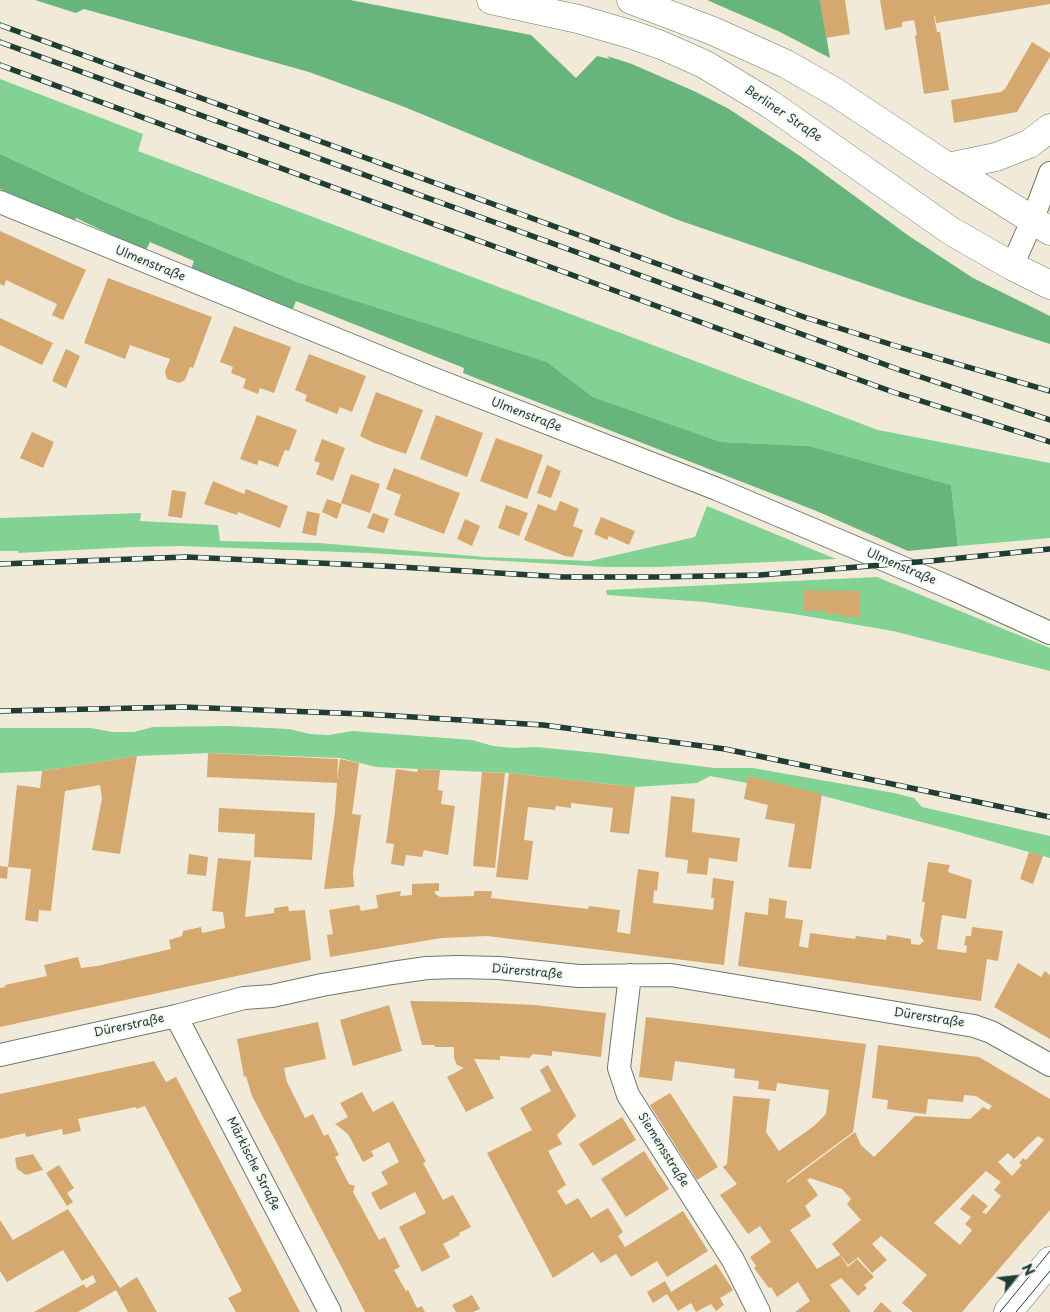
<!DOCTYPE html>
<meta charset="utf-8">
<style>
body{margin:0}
#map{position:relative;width:1050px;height:1312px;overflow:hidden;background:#f2ead8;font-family:"Playpen Sans",sans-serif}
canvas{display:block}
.north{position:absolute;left:990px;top:1252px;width:50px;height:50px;-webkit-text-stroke:4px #f6f6f2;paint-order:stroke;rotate:61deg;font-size:14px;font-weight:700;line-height:20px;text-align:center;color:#1f3d34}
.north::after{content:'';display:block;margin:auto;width:18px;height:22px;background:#1f3d34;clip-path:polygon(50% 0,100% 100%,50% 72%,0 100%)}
</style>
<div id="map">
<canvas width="1050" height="1312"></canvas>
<div class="north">N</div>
</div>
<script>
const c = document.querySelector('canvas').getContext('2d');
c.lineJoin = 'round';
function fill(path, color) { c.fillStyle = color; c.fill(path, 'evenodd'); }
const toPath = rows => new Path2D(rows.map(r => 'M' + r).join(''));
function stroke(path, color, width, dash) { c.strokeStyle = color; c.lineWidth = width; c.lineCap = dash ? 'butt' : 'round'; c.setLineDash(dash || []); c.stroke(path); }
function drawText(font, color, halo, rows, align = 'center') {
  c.font = font + ' "Playpen Sans",sans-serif'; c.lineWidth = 4; c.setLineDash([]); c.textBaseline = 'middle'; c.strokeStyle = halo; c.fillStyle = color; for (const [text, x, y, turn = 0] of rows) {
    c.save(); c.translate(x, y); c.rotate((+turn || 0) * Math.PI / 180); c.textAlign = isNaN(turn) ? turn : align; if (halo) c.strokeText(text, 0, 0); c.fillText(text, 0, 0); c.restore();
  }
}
const green = toPath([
 [0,79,143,134,138,151,878,430,1050,463,1050,538,958,546,951,485,809,446,721,442,593,397,547,362,297,282,105,202,0,154],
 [707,506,836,559,658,567,606,567,369,553,181,546,133,547,18,553,18,551,0,551,0,518,141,513,140,521,218,525,220,541,319,543,485,557,590,561,695,537],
 [877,577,1050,648,1050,671,893,631,794,614,705,602,607,595,606,590],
 [228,726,289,729,310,734,329,735,352,731,472,740,493,746,513,748,536,747,598,753,714,768,753,768,894,793,914,798,922,807,1050,836,1050,858,948,829,748,776,747,783,710,776,697,783,635,787,509,773,376,767,340,758,209,753,137,756,42,771,0,773,0,728,91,728,112,732,134,732,153,727]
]);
const forest = toPath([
 [35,0,350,0,531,35,576,78,597,56,610,59,607,56,632,64,696,92,729,109,800,156,909,236,973,278,1050,316,1050,344,912,300,678,220,402,106,309,72,84,9,76,13],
 [707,0,820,0,830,58,778,31],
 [0,154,105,202,297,282,547,362,593,397,721,442,809,446,951,485,958,546,908,551,814,510,463,373,464,368,296,301,292,311,190,272,194,261,150,242,144,254,114,236,76,218,72,224,0,189]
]);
const building = toPath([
 [820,0,845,0,850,34,826,38],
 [880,0,1050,0,1050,4,936,23,935,16,934,16,937,32,940,32,949,90,924,94,915,36,917,35,914,20,902,22,902,27,885,30],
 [1032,42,1050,53,1050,57,1017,112,954,123,951,100,1001,92,1005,89],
 [0,231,86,270,63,320,52,315,57,304,6,280,4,286,0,284],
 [108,278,212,317,193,368,190,367,185,380,179,383,167,379,165,372,170,359,130,345,125,359,84,343],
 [0,318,53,343,42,365,0,345],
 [234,326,291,347,274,393,260,388,258,394,243,388,246,379,231,373,233,367,220,362],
 [66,349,80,356,66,388,52,381],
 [309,354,366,376,352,412,340,407,337,414,305,401,307,395,295,390],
 [376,392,423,410,406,454,374,443,360,436],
 [257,415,297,430,289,451,285,450,278,467,259,460,257,465,240,459],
 [436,415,483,433,467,477,420,459],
 [32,432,54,442,43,468,20,458],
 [496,438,543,455,527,499,480,481],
 [322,439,345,448,333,481,316,474,320,463,314,461],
 [547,465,561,471,551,498,537,493],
 [394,468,460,493,444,534,394,515,401,495,386,489],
 [351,474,380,484,370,513,341,503],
 [213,481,244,494,246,489,288,506,280,528,238,512,237,515,204,504],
 [172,490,186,492,182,518,168,516],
 [327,499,342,504,337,519,322,512],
 [560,501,579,509,573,526,583,530,573,557,565,556,524,540,538,504,556,511],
 [506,505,528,513,519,536,498,528],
 [307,511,320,514,316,536,302,533],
 [373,513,389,519,384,533,367,528],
 [601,517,635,531,629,545,609,536,607,540,594,534],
 [465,519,480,526,472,546,457,539],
 [804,590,860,591,860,617,842,617,841,614,827,614,826,611,803,611],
 [208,753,338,759,337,780,340,759,359,763,352,814,361,815,353,873,354,887,324,889,335,812,337,783,207,777],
 [137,756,120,854,92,850,102,798,100,785,65,791,51,911,39,910,38,922,25,920,31,869,8,867,17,785,40,788,42,771],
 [396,769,417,772,418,769,440,770,438,790,443,791,441,804,455,806,448,855,424,850,422,857,406,855,404,866,391,864,394,844,386,843],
 [482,772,505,773,495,868,473,866],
 [509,773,635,787,629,834,610,832,613,808,571,803,571,808,556,806,555,810,528,807,524,840,533,841,528,880,496,877],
 [748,776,822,794,811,869,788,867,795,824,765,819,768,805,744,799],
 [671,796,695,799,692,832,740,838,737,862,709,858,707,875,687,873,688,860,665,857],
 [219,808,315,813,312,860,254,857,255,834,218,832],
 [1029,852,1043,856,1033,884,1020,879],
 [189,854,208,857,206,876,187,874],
 [218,858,251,861,245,917,274,913,274,908,288,906,289,911,305,910,311,960,0,1027,0,988,5,987,5,985,47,976,44,965,78,957,81,968,97,966,171,949,169,940,182,936,183,931,201,927,202,933,225,928,223,912,212,911],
 [928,862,950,865,948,872,972,880,966,919,942,915,937,949,966,953,967,946,964,945,966,936,971,936,972,927,1003,931,998,961,987,959,981,1001,738,966,745,912,768,915,769,898,787,901,785,918,803,920,799,946,808,948,810,933,855,939,856,936,886,940,887,935,911,939,911,944,919,945,924,941,920,936,925,902,922,902],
 [0,866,8,867,7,879,0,878],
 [638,869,659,872,657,891,654,890,653,903,713,910,714,898,711,898,713,878,734,881,724,965,487,936,441,938,330,957,327,935,333,934,329,910,359,905,361,911,378,908,376,895,401,891,400,896,412,895,412,884,439,883,439,891,435,891,435,894,440,897,474,896,474,891,492,891,491,898,588,909,589,906,620,910,617,932,630,934],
 [1018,963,1041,977,1045,971,1050,975,1050,1039,994,1007],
 [410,1001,470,1002,534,1005,606,1013,601,1057,552,1051,552,1056,533,1054,529,1058,500,1056,500,1060,474,1059,494,1098,466,1112,447,1077,464,1068,457,1065,454,1058,454,1047,435,1047,434,1045,422,1045],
 [389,1005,402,1051,353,1066,340,1020],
 [646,1017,866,1044,853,1132,787,1181,787,1183,855,1132,861,1145,874,1157,915,1116,970,1119,983,1107,989,1110,992,1106,976,1096,964,1095,963,1102,928,1099,926,1114,887,1109,888,1100,872,1098,878,1045,979,1057,1050,1099,1050,1210,962,1312,913,1312,902,1303,927,1275,881,1236,872,1244,887,1260,872,1273,858,1257,861,1255,848,1265,832,1244,861,1220,847,1204,851,1199,842,1189,810,1178,807,1180,818,1195,805,1206,811,1216,790,1230,817,1269,840,1255,848,1267,857,1259,874,1277,864,1285,867,1288,858,1296,841,1278,830,1285,851,1312,795,1312,810,1301,798,1282,777,1297,771,1287,769,1288,754,1268,756,1266,750,1257,771,1242,760,1226,748,1234,720,1195,737,1184,723,1167,727,1164,733,1096,770,1099,766,1132,779,1151,814,1126,826,1114,829,1090,777,1083,776,1091,758,1089,759,1081,734,1078,735,1069,675,1061,672,1081,639,1077],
 [1038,1136,1044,1140,1026,1160,1023,1158,1019,1163,1022,1165,1012,1176,998,1162,1008,1153,1014,1159],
 [986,1171,1001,1182,994,1190,1001,1196,986,1214,982,1212,988,1206,973,1194,960,1209,971,1217,965,1224,972,1230,960,1245,934,1223],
 [318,1022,326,1059,284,1068,287,1082,305,1118,313,1114,324,1136,328,1134,339,1155,335,1157,349,1184,355,1186,353,1192,379,1240,385,1237,400,1267,394,1270,406,1291,408,1290,417,1308,422,1306,425,1312,365,1312,252,1096,246,1076,244,1077,237,1039],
 [154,1061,166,1082,176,1077,300,1312,236,1312,228,1298,242,1291,145,1106,136,1109,136,1107,78,1119,81,1131,63,1135,62,1129,26,1137,25,1133,0,1139,0,1094],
 [548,1065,576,1116,557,1135,562,1144,548,1151,566,1185,557,1191,566,1205,578,1198,591,1218,608,1208,623,1232,618,1236,625,1247,683,1211,708,1251,667,1277,657,1261,631,1277,616,1254,601,1263,593,1252,553,1278,487,1153,532,1130,520,1108,551,1091,540,1070],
 [362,1092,373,1112,393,1101,426,1162,423,1163,443,1200,453,1195,471,1227,459,1233,460,1235,443,1244,450,1257,422,1272,399,1227,426,1213,415,1192,380,1210,371,1193,388,1184,381,1172,399,1162,389,1142,371,1151,374,1156,363,1162,348,1134,335,1124,348,1117,340,1103],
 [670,1093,718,1167,697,1180,650,1105],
 [622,1117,636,1140,593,1166,579,1144],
 [644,1151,669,1189,626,1217,601,1179],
 [33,1154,43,1170,26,1175,17,1169,15,1158],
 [59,1165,74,1188,67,1193,73,1202,67,1206,46,1173],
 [68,1209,120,1288,137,1277,157,1312,128,1312,116,1290,78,1312,34,1312,84,1284,86,1288,96,1282,93,1275,82,1281,63,1250,7,1282,0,1271,0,1220,13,1240],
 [716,1264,733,1290,720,1298,724,1305,716,1311,711,1304,696,1312,691,1303,678,1311,667,1294,653,1303,647,1292,665,1281,671,1292],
 [472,1295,480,1309,473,1312,456,1312,452,1305],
 [881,1302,892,1312,873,1312]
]);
const street = toPath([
 [0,202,429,377,717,489,953,589,1050,633],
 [1012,266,1032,221,1050,173],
 [630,975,619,1068,628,1095,733,1260,759,1312],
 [176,1016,330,1312],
 [0,1055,176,1016,244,998,272,996,322,985,392,973,427,968,457,967,499,968,579,976,671,975,974,1026,991,1032,1050,1065]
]);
const secondary = toPath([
 [491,0,578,19,633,35,661,45,704,64,770,104,951,231,1012,266,1050,285],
 [631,0,713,31,786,64,835,92,948,167,1050,231],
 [948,167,996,157,1029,144,1050,128],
 [1008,1312,1050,1261]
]);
const tram = toPath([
 [1000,1312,1050,1251],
 [1016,1312,1050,1271]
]);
const rail = toPath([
 [0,25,804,317,896,346,1050,391],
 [0,42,900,370,1050,420],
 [0,65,782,352,893,392,1050,442],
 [0,564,186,557,384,566,563,577,657,577,760,575,930,561,1050,549],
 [0,711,183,707,364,714,543,725,725,749,1050,817]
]);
const streetNames = [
 ["Berliner Straße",783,114,34],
 ["Ulmenstraße",150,264,22],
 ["Ulmenstraße",526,415,21],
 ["Ulmenstraße",901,567,23],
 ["Dürerstraße",527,972,5],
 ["Dürerstraße",929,1018,9],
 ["Dürerstraße",129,1026,-12],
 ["Siemensstraße",663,1150,58],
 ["Märkische Straße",253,1164,63]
];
fill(green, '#81d293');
fill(forest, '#68b47d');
fill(building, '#d5a86f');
stroke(street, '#697a6d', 24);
stroke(secondary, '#697a6d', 29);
stroke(street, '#fff', 22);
stroke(secondary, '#fff', 28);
stroke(tram, '#1f3d34', 1);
stroke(rail, '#1f3d34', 5.5);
stroke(rail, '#f6f6f2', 4, [11]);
drawText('12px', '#1f3d34', '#f6f6f2', streetNames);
</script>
